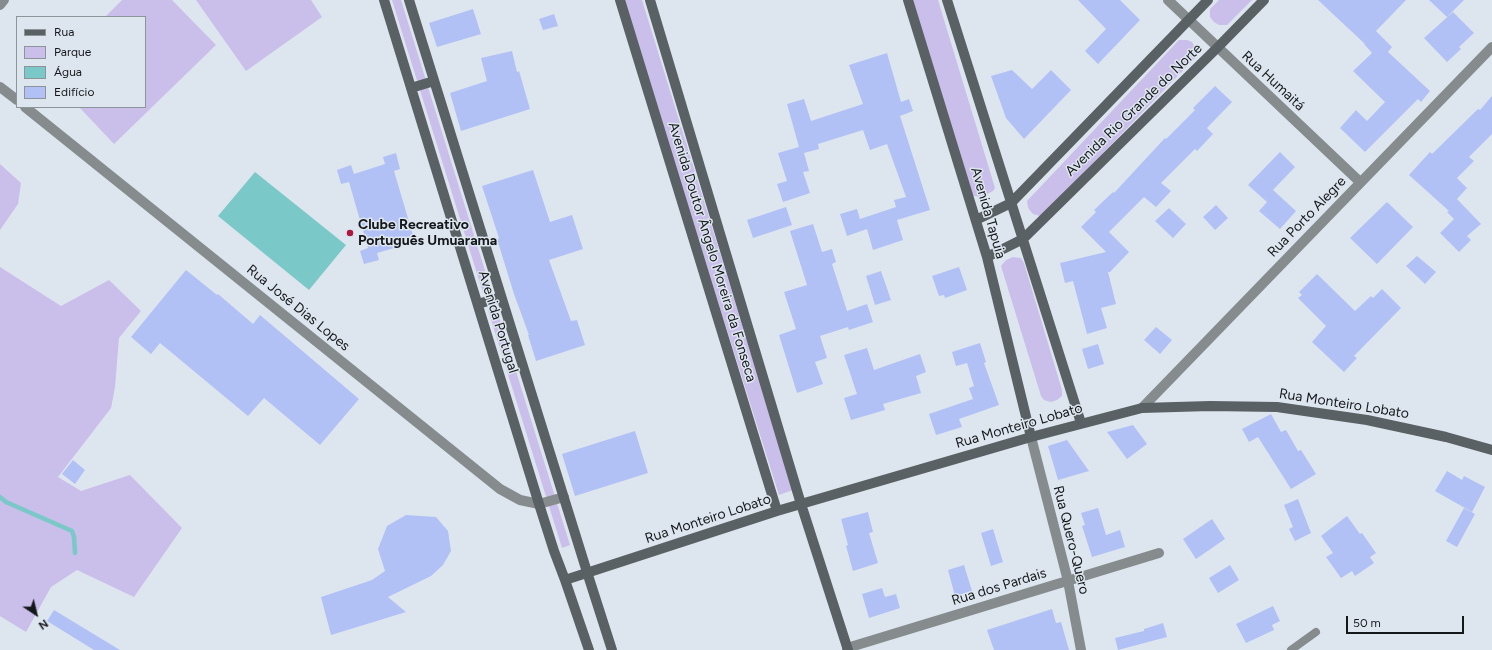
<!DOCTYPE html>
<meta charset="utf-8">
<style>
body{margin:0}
#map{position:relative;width:1492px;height:650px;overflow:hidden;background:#dde6ee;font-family:Figtree,sans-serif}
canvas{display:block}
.legend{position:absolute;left:16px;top:16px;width:130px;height:92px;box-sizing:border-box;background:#dde6ee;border:1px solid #8d949a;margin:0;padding:5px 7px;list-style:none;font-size:12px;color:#15181b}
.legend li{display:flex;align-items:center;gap:8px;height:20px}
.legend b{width:20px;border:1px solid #8d949a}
.north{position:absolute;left:16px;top:594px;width:40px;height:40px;-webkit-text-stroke:3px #dde6ee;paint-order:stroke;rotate:145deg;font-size:11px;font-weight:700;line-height:16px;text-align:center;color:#15181b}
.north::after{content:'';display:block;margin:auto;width:14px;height:18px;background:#15181b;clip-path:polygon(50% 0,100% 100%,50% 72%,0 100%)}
.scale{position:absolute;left:1346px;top:616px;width:118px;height:18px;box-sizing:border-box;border:2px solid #15181b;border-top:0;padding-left:5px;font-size:12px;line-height:14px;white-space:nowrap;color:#15181b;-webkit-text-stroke:3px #dde6ee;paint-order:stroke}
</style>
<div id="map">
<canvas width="1492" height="650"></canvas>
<ul class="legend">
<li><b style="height:5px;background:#5a6164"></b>Rua</li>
<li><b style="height:11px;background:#cabeea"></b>Parque</li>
<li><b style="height:11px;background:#7bc8c8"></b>Água</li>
<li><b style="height:11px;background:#b1c1f6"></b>Edifício</li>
</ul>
<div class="north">N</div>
<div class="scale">50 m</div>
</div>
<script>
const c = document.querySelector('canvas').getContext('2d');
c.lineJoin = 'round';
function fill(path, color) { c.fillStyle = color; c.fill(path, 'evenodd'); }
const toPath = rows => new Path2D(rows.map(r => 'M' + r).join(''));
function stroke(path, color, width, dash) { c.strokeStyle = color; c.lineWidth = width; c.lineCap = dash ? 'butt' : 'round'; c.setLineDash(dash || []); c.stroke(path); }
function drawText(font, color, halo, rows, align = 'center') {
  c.font = font + ' Figtree,sans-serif'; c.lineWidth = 3; c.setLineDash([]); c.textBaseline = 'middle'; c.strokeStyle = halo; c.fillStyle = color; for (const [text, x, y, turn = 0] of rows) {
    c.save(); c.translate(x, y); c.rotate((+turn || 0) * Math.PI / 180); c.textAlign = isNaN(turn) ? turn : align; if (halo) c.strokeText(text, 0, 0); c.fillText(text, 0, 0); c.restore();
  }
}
const green = toPath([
 [122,0,172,0,216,45,114,144,79,107,145,107,145,17,105,17],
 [196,0,311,0,322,17,246,71],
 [392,0,401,0,491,290,483,293],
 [623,0,642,0,793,490,779,495],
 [912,0,938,0,995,188,993,191,987,194,979,197,971,195],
 [1219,0,1252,0,1227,25,1219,25,1214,22,1210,17,1210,9],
 [1179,40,1187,40,1192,42,1196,49,1196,57,1042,216,1040,216,1033,214,1028,208,1027,201],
 [0,164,21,183,18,204,0,230],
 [1013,257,1021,258,1024,263,1062,390,1062,396,1057,400,1051,402,1044,400,1041,396,1001,266,1006,260],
 [0,267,61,306,109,280,141,311,119,338,115,387,111,408,58,477,81,491,130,475,182,528,134,597,77,570,51,587,26,632,0,616],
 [496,307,570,545,562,548,488,310]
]);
const water = toPath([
 [255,172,346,245,309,290,218,216]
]);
const stream = toPath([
 [0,497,6,502,72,531,74,537,75,553]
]);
const building = toPath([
 [1078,0,1120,0,1140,20,1098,64,1085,51,1106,29],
 [1318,0,1406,0,1376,31,1392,47,1388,52,1430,91,1421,102,1418,99,1365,152,1340,128,1356,110,1367,121,1385,102,1353,71,1372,53,1364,44,1365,44],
 [1429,0,1464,0,1447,17],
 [473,9,481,34,437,47,429,23],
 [1453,12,1474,33,1459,47,1461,49,1447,62,1424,38],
 [554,14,558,26,543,30,539,19],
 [512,51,517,72,519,71,530,109,461,131,450,93,487,81,481,58],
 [887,53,901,102,909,99,913,111,900,116,930,210,897,220,903,240,873,250,867,229,847,236,840,214,857,209,860,219,896,207,894,200,906,197,887,144,870,150,863,130,818,144,819,149,804,153,809,171,803,172,810,193,783,202,777,184,787,181,778,153,799,147,787,104,804,99,811,121,863,104,849,65],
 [1012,70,1032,89,1051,70,1071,90,1024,139,1006,118,991,76],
 [1215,86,1232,102,1207,128,1213,134,1197,151,1195,149,1161,183,1171,191,1156,207,1144,197,1109,232,1129,252,1110,272,1108,272,1116,304,1101,308,1107,328,1087,334,1073,281,1065,283,1060,263,1106,252,1081,227,1096,212,1094,210,1113,192,1114,193,1165,138,1166,139,1195,110,1193,108],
 [1492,96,1492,134,1469,157,1474,161,1457,178,1467,188,1457,199,1481,224,1467,236,1471,240,1459,252,1440,233,1454,219,1447,212,1449,211,1409,175,1430,152,1432,154,1478,109,1480,110],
 [1280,152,1295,167,1273,190,1296,211,1280,229,1259,211,1267,202,1248,185],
 [396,153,400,169,394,171,415,242,377,253,379,260,364,264,360,251,368,248,349,182,341,184,337,170,351,165,354,174,385,164,383,157],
 [533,170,550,222,572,215,583,249,549,260,571,321,577,320,585,345,536,361,528,335,529,335,514,294,497,239,499,238,482,186],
 [1387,202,1413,227,1377,264,1350,238],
 [1216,205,1228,218,1215,230,1203,217],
 [786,207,792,225,753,238,747,220],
 [1169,208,1186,224,1173,238,1155,221],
 [813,224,822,252,832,249,836,262,832,264,847,311,867,304,873,322,849,330,848,327,820,336,827,358,815,362,823,384,797,393,779,335,796,329,784,292,807,285,790,231],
 [1417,256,1436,272,1425,284,1406,266],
 [959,267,967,290,945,298,944,295,939,296,932,276],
 [186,270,217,295,218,294,253,324,260,315,359,399,320,445,264,398,248,416,160,343,151,354,131,337],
 [881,271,891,300,875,305,866,276],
 [1317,274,1355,311,1371,296,1373,298,1382,289,1401,308,1354,356,1357,358,1344,372,1312,342,1326,326,1298,298,1302,295,1299,292],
 [1156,327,1172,340,1160,354,1144,340],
 [980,343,986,362,984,363,999,405,959,419,962,427,936,435,929,414,973,399,969,388,974,386,967,363,956,366,952,352],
 [1098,344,1104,364,1088,369,1082,349],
 [867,348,874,370,920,354,926,372,916,376,921,393,883,404,885,410,851,420,844,398,857,394,844,355],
 [1271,414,1281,432,1286,430,1298,451,1301,450,1316,474,1291,489,1258,437,1249,442,1242,429],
 [1133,425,1147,444,1127,459,1107,432],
 [635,431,648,473,575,496,562,454],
 [1067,440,1089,471,1058,480,1048,446],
 [73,460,85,470,75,484,62,474],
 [1447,471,1462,480,1464,476,1485,487,1472,512,1435,491],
 [1298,499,1311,533,1295,541,1289,529,1293,527,1284,505],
 [1098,508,1106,535,1120,530,1125,547,1092,557,1082,526,1085,525,1081,513],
 [1464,508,1475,514,1457,547,1446,541],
 [868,512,873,532,869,533,878,563,853,571,846,546,848,545,841,519],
 [406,515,436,517,448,531,451,551,443,565,431,576,388,597,406,612,331,635,321,597,372,580,385,571,378,549,387,526],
 [1347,516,1360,534,1362,533,1376,553,1370,557,1374,563,1355,576,1352,571,1341,578,1326,557,1333,553,1321,536],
 [1212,519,1225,539,1196,559,1183,539],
 [993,529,1003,562,991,566,981,533],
 [964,565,972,591,955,596,948,570],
 [1230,565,1239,580,1218,593,1209,578],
 [882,588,885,597,896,594,900,608,869,618,862,594],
 [1273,606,1280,621,1272,625,1274,630,1246,643,1236,624],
 [1052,609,1056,623,1061,622,1069,650,994,650,987,630],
 [54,610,120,650,94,650,47,621],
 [1163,623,1167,637,1118,650,1115,638,1144,631,1144,629]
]);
const lane = toPath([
 [1291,650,1316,632]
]);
const street = toPath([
 [1168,0,1360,182],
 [0,5,4,0],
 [0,87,17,100],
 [25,107,500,489,520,500,539,504,564,497],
 [1142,408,1492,47],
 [1031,437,1068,581,1081,650],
 [847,648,1159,553]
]);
const secondary = toPath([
 [384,0,539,504,554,551,565,580,589,650],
 [409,0,587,572,612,650],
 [620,0,777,511],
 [650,0,801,504,848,650],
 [908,0,987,257,1031,437],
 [947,0,1081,423],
 [411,88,434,81],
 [976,220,1011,203,1208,0],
 [987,257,1023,239,1217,48,1264,0],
 [478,304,501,297],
 [565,580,777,511,1031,437,1142,408,1210,406,1277,407,1367,420,1446,437,1492,450]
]);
const markers = [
 [350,233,4,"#ac173d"]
];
const streetNames = [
 ["Rua Humaitá",1273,81,43],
 ["Avenida Rio Grande do Norte",1134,110,-44],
 ["Avenida Tapuia",988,213,74],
 ["Rua Porto Alegre",1307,217,-46],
 ["Avenida Doutor Ângelo Moreira da Fonseca",712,252,73],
 ["Rua José Dias Lopes",298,308,39],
 ["Avenida Portugal",498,322,73],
 ["Rua Monteiro Lobato",1344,404,9],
 ["Rua Monteiro Lobato",1019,426,-16],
 ["Rua Monteiro Lobato",708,519,-18],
 ["Rua Quero-Quero",1071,540,76],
 ["Rua dos Pardais",999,587,-17]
];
const poiNames = [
 ["Clube Recreativo",358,225],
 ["Português Umuarama",358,241]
];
fill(green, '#cabeea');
fill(water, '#7bc8c8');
stroke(stream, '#7bc8c8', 4.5);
fill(building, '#b1c1f6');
stroke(lane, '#868c8d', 8);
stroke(street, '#868c8d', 10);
stroke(secondary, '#5a6164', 10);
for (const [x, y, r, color] of markers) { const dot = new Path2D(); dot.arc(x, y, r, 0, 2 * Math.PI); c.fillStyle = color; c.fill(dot); stroke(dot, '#dde6ee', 1.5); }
drawText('14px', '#15181b', '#dde6ee', streetNames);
drawText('bold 14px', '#15181b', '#dde6ee', poiNames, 'left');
</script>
